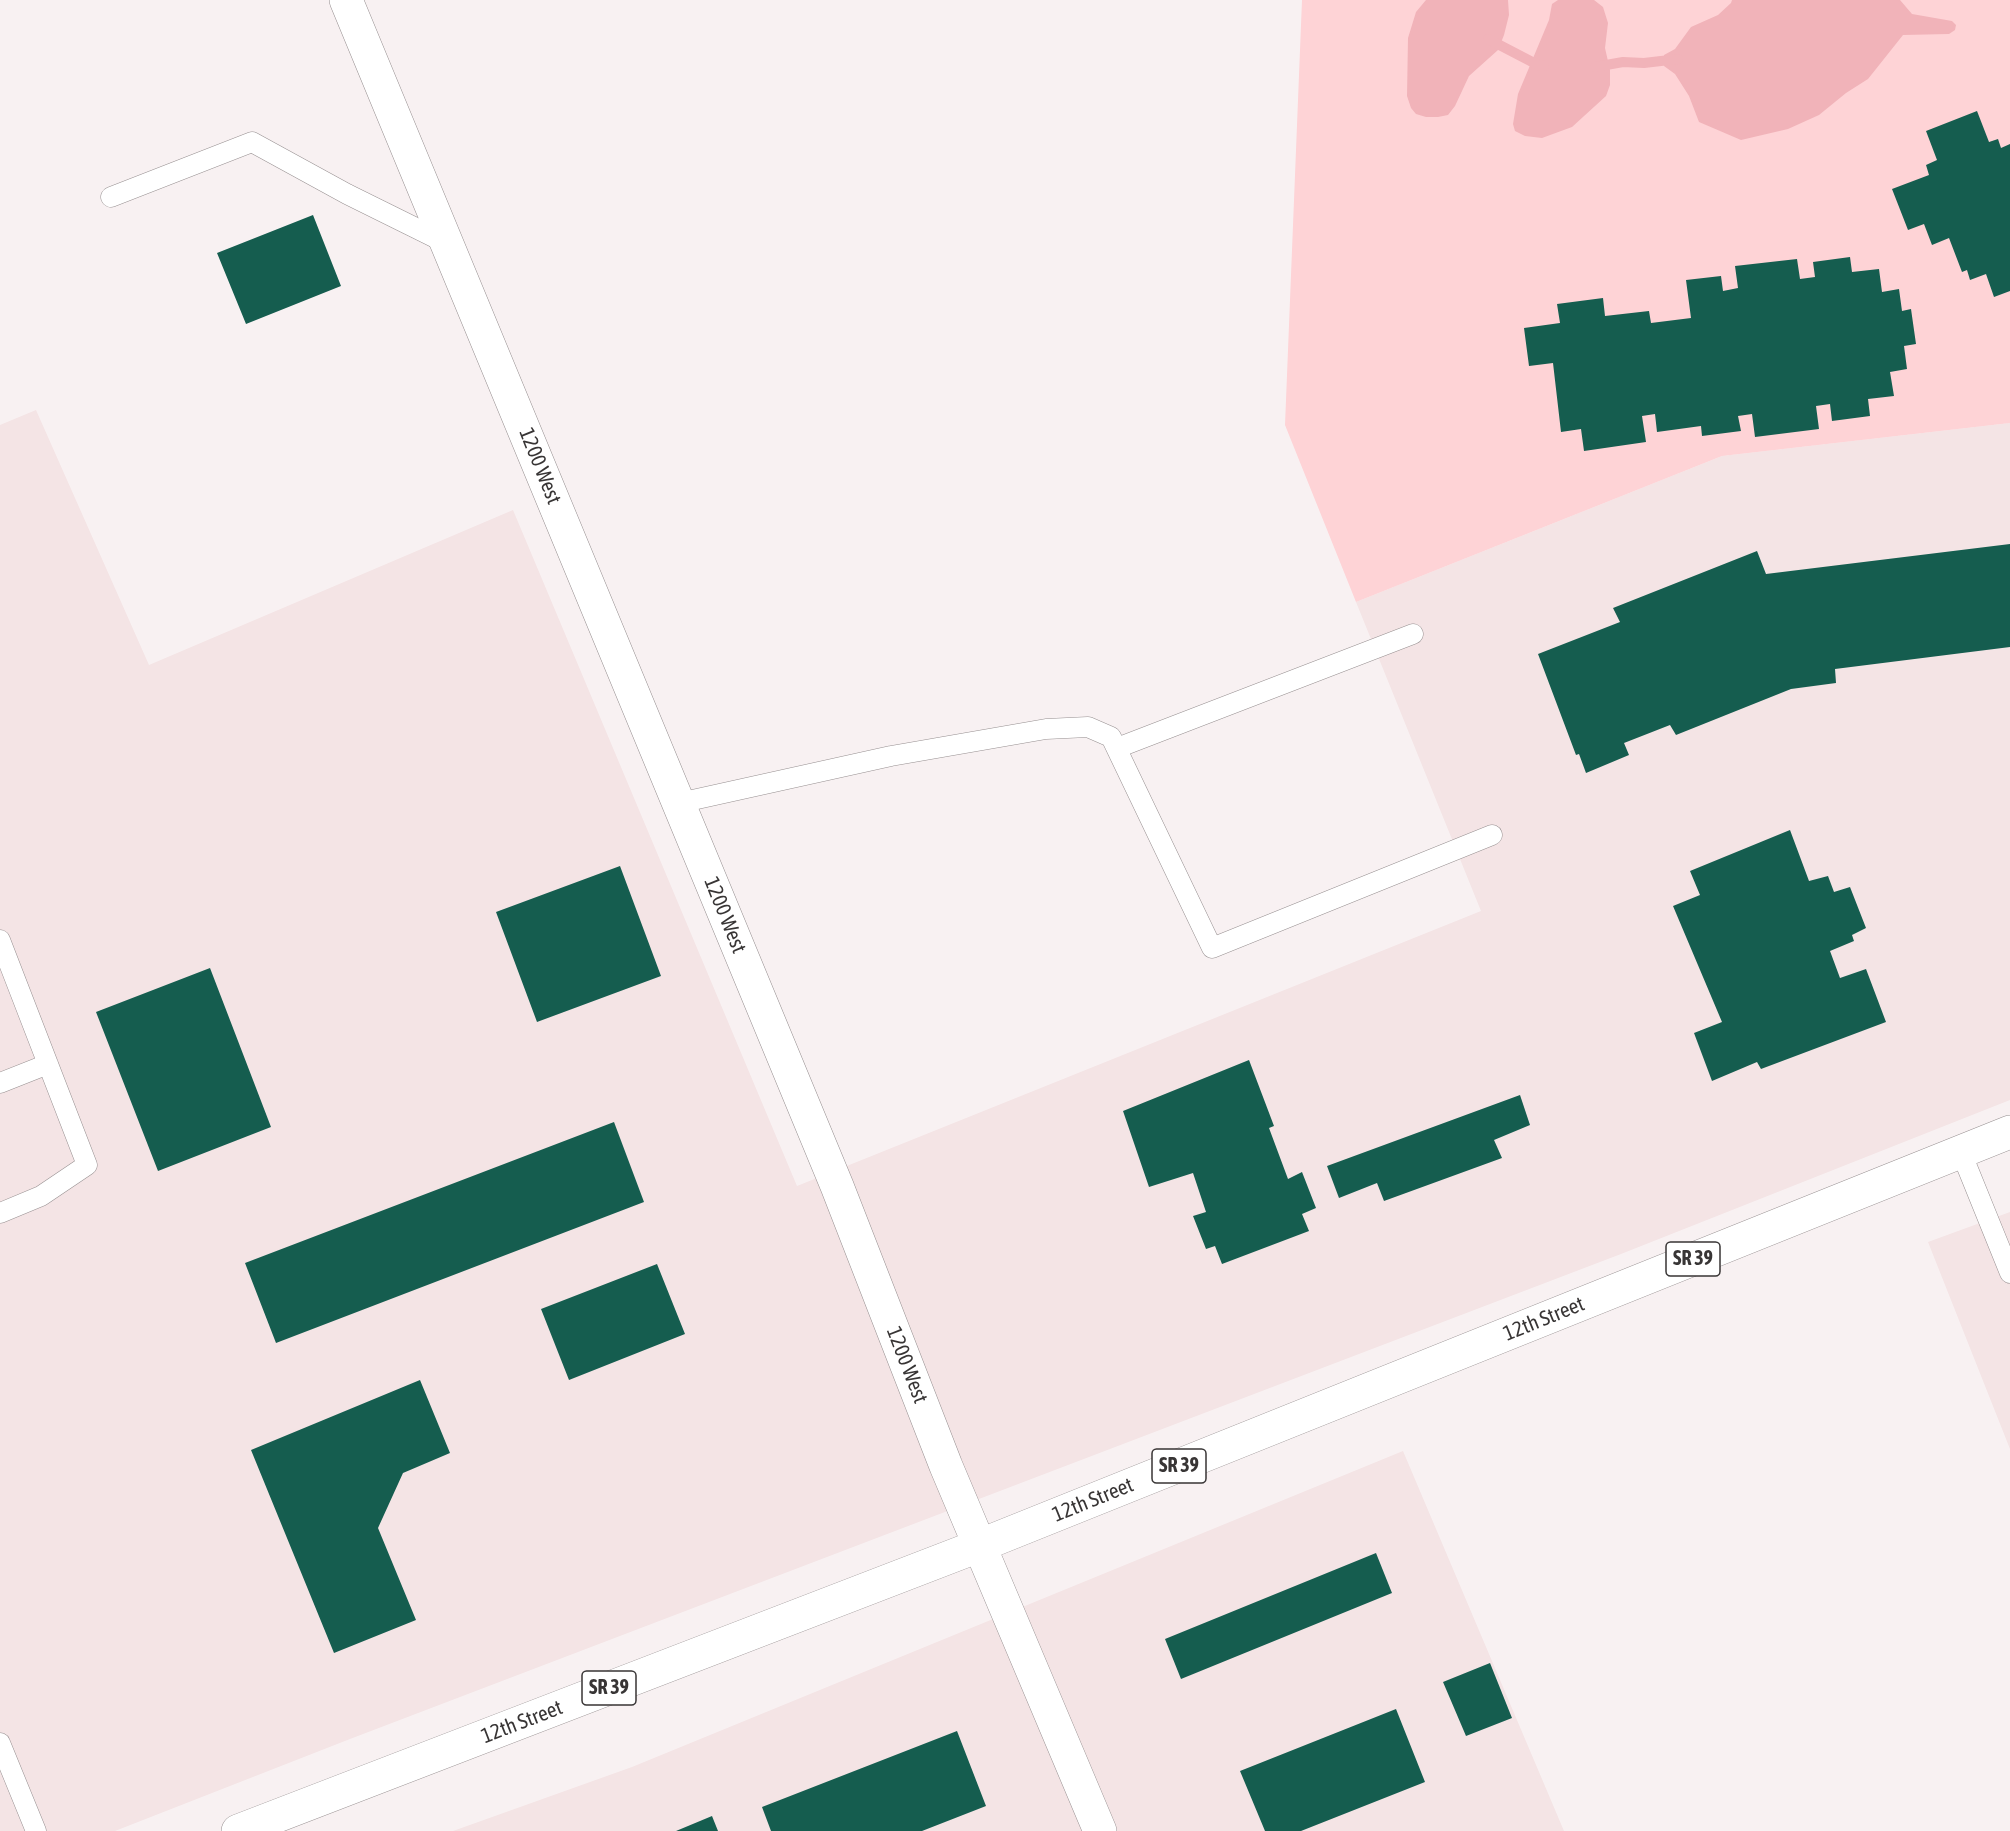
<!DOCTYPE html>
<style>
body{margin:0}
canvas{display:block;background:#f8f1f2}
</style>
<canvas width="2010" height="1831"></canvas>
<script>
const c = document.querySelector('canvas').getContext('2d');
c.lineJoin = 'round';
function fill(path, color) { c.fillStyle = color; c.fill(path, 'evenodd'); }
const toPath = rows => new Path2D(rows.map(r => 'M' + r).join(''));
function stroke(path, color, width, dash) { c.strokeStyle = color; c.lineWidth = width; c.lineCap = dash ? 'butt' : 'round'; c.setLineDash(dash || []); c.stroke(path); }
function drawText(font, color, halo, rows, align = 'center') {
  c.font = font + ' "Asap Condensed",sans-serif'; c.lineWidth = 6; c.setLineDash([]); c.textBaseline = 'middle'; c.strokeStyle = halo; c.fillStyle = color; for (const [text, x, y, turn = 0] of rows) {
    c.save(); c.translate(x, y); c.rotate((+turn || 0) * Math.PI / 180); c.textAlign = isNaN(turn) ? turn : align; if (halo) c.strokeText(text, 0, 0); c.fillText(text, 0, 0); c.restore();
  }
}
const built = toPath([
 [36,410,149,665,513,510,797,1186,1481,911,1356,602,1722,456,2010,423,2010,1100,1621,1254,350,1739,115,1831,0,1831,0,425],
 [2010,1212,2010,1449,1928,1242],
 [1403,1451,1564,1831,453,1831,632,1767]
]);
const green = toPath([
 [1302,0,2010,0,2010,423,1722,456,1356,602,1285,425]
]);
const water = toPath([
 [1426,0,1508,0,1509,15,1504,35,1498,50,1469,76,1455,106,1448,115,1438,117,1426,117,1416,114,1411,108,1407,96,1408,38,1416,12],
 [1558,0,1594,0,1603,7,1608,23,1605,48,1610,70,1610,85,1606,96,1572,127,1542,138,1525,136,1515,131,1513,124,1518,94,1549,20,1552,4],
 [1732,0,1900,0,1912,14,1952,21,1956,25,1955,30,1949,34,1903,35,1868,79,1846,93,1819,115,1788,129,1741,140,1699,122,1689,96,1675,74,1664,66,1664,55,1675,49,1691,27,1718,15,1731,3]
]);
const stream = toPath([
 [1488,39,1538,65,1544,66],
 [1595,67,1623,62,1644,63,1678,59]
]);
const building = toPath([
 [1977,111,1989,142,1998,139,2001,148,2010,144,2010,291,1994,297,1986,274,1970,280,1967,270,1962,272,1949,238,1932,245,1924,224,1908,230,1892,189,1929,175,1926,165,1937,160,1926,131],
 [313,215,341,286,246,324,217,253],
 [1850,257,1852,272,1879,269,1882,292,1899,289,1902,311,1911,309,1916,344,1904,346,1907,369,1890,372,1894,396,1868,399,1870,416,1832,421,1830,404,1816,406,1819,429,1755,437,1752,414,1738,416,1741,431,1702,436,1701,426,1657,432,1655,414,1642,416,1646,442,1584,451,1581,429,1561,432,1553,363,1529,366,1524,328,1560,323,1557,304,1603,298,1605,316,1649,311,1651,323,1691,318,1686,280,1721,276,1723,291,1738,288,1735,266,1797,259,1800,279,1815,277,1813,262],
 [2010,544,2010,647,1835,669,1836,683,1791,689,1676,735,1670,725,1624,743,1629,755,1586,773,1579,754,1576,755,1538,654,1620,622,1613,608,1757,551,1766,574],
 [1790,830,1809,881,1828,876,1834,892,1850,887,1866,928,1852,935,1854,941,1830,951,1840,978,1866,969,1886,1022,1761,1069,1757,1062,1712,1081,1694,1033,1722,1022,1673,906,1700,895,1690,871],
 [620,866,661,976,537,1022,496,912],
 [210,968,271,1127,158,1171,96,1012],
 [1249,1060,1274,1126,1269,1128,1288,1179,1302,1172,1316,1208,1302,1214,1309,1231,1222,1264,1215,1246,1206,1249,1193,1216,1206,1212,1193,1173,1149,1187,1123,1111],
 [1520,1095,1530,1125,1494,1140,1502,1158,1384,1201,1377,1183,1339,1198,1327,1166],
 [614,1122,644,1202,276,1343,245,1263],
 [657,1264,685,1334,569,1380,541,1309],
 [420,1380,450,1453,403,1473,378,1528,416,1620,334,1653,251,1450],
 [1376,1553,1392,1593,1181,1679,1165,1639],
 [1490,1663,1512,1718,1466,1736,1443,1682],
 [1396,1709,1425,1782,1301,1831,1265,1831,1240,1771],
 [957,1731,986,1806,922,1831,771,1831,762,1807],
 [712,1816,718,1831,676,1831]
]);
const lane = toPath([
 [111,197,252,142,347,194,446,243],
 [1117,748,1413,634],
 [679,803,891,756,1046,729,1088,727,1111,737,1212,948,1492,835],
 [0,940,87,1165,41,1196,0,1213],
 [0,1083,48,1064],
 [1961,1152,2010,1273],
 [0,1743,36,1831]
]);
const secondary = toPath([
 [346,0,837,1186,946,1466,1100,1831]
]);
const primary = toPath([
 [238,1831,981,1545,2010,1132]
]);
const shields = [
 [1693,1259,54],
 [1179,1466,54],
 [609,1688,54]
];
const shieldNames = [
 ["SR 39",1693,1259],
 ["SR 39",1179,1466],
 ["SR 39",609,1688]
];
const streetNames = [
 ["1200 West",540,466,68],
 ["1200 West",725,915,68],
 ["12th Street",1544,1319,-22],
 ["1200 West",907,1365,69],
 ["12th Street",1093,1500,-22],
 ["12th Street",522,1722,-21]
];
fill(built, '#f4e4e5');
fill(green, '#fed3d6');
fill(water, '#f1b3b9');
stroke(stream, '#f1b3b9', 10);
fill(building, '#155d4f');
stroke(lane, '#979091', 21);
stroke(secondary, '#979091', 34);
stroke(primary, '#979091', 34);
stroke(lane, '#fff', 20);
stroke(secondary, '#fff', 33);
stroke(primary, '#fff', 33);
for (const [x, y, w] of shields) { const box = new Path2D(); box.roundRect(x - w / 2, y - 17, w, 34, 4.5); c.fillStyle = '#fff'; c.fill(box); stroke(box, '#383535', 1.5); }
drawText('bold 20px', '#383535', null, shieldNames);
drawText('21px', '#383535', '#fff', streetNames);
</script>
